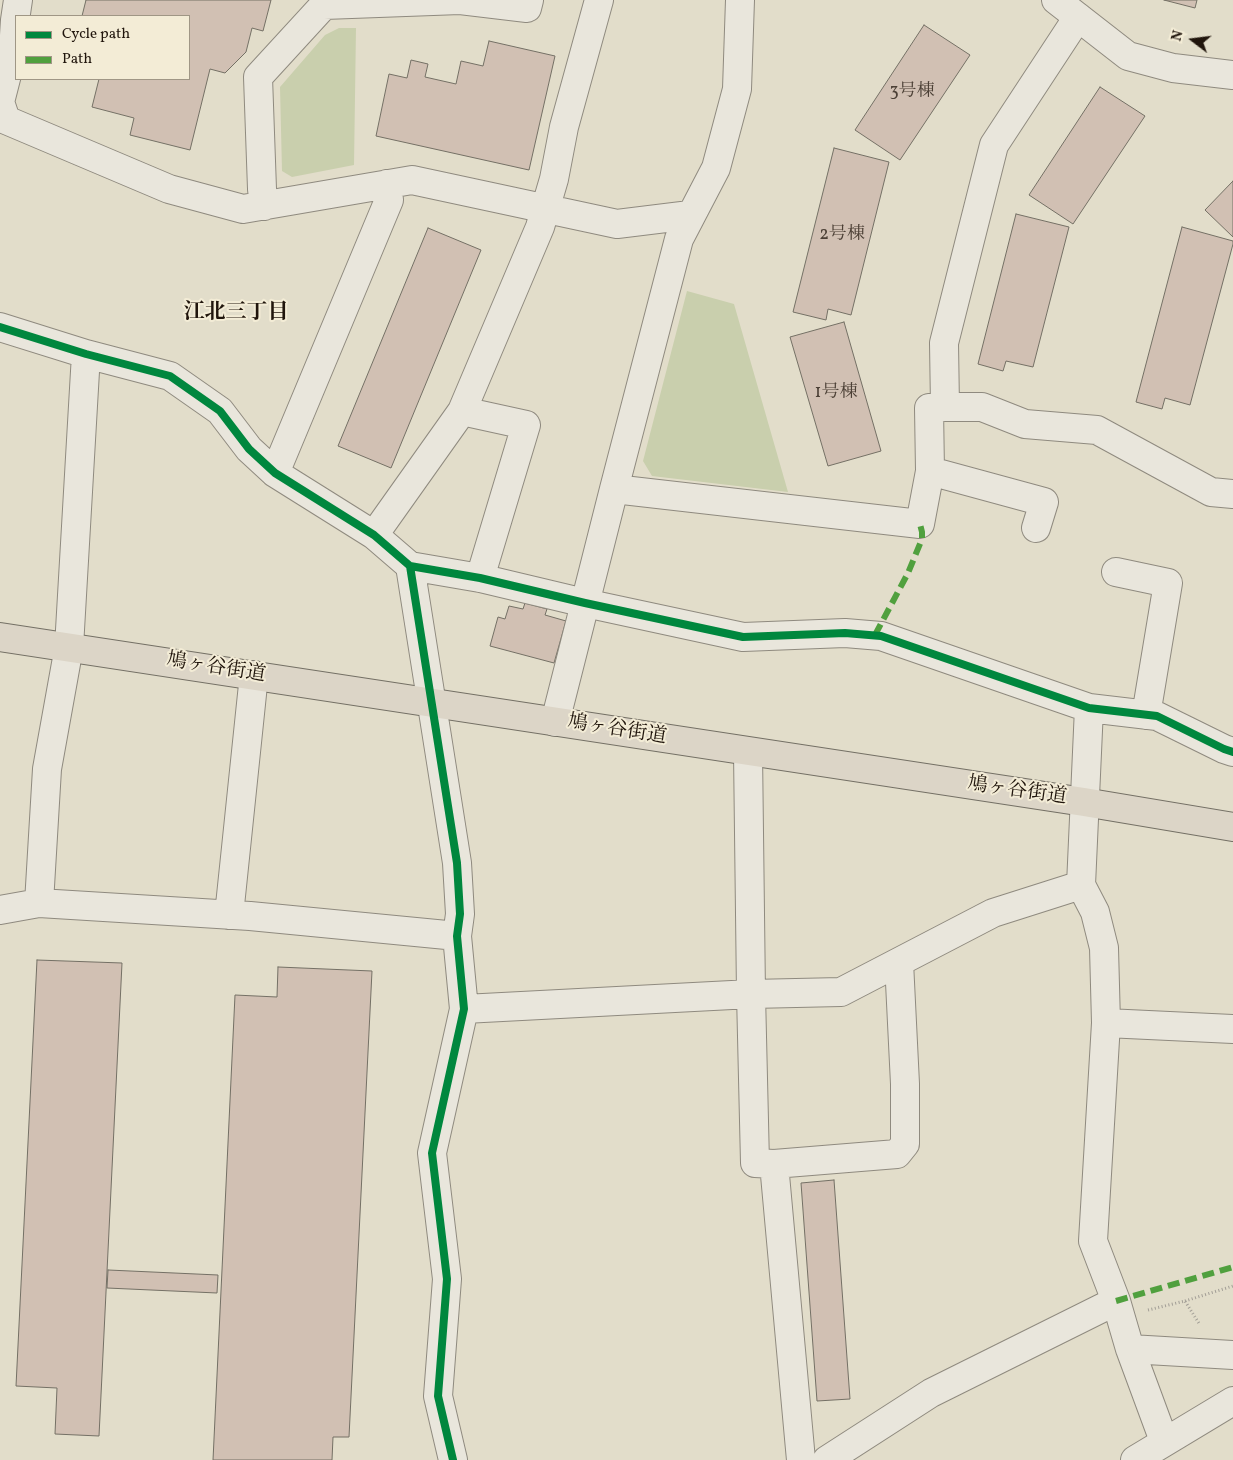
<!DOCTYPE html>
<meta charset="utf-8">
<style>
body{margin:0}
#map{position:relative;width:1233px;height:1460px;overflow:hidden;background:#e2ddca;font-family:Vollkorn,serif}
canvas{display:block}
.legend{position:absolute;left:15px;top:15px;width:175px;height:65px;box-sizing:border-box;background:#f3ecd6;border:1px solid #9f9685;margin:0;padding:6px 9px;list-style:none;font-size:15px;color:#20150c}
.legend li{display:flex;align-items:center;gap:10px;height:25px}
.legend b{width:25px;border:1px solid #9f9685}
.north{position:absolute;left:1168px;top:15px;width:50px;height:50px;-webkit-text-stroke:4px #f3ecd6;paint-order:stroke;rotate:285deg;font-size:14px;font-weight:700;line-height:20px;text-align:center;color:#20150c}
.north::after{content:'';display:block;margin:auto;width:18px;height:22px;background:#20150c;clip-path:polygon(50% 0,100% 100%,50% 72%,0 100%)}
</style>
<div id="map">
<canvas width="1233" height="1460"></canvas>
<ul class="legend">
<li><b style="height:6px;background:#00873e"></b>Cycle path</li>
<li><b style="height:6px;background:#50a03e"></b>Path</li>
</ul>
<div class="north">N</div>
</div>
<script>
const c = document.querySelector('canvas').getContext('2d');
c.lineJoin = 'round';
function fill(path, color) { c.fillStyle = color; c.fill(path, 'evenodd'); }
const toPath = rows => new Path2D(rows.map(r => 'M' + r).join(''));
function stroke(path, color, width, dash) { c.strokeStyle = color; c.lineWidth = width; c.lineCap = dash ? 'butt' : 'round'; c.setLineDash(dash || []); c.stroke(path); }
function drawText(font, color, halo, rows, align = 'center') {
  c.font = font + ' Vollkorn,"Noto Serif JP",serif'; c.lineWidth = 4; c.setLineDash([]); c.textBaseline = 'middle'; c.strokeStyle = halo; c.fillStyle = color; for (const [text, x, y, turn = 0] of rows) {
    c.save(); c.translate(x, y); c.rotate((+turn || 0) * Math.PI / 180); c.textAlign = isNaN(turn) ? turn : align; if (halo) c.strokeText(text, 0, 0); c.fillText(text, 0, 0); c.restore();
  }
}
const green = toPath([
 [339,28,356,28,354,165,292,177,282,171,280,87,325,35],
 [687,291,734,304,788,492,652,476,643,461]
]);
const building = toPath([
 [86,0,271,0,263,31,252,28,246,52,225,73,210,69,190,150,130,135,134,118,92,107,99,79,189,79,189,16,82,16,86,0],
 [1164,0,1197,0,1195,8,1164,0],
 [924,25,970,55,900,160,855,130,924,25],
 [489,41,555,56,529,170,376,136,389,74,407,78,411,60,428,64,425,77,456,84,461,61,483,66,489,41],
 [1100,87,1145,116,1073,224,1029,195,1100,87],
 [834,148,889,162,851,315,828,309,826,320,793,312,834,148],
 [1233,181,1233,237,1205,210,1233,181],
 [1016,214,1069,227,1033,367,1006,361,1003,371,978,364,1016,214],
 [1182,227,1233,241,1233,244,1190,405,1165,398,1162,409,1136,402,1182,227],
 [428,228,481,250,391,468,338,446,428,228],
 [844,322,881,451,828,466,790,337,844,322],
 [525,603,547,609,545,615,566,621,554,663,490,646,498,617,505,619,509,606,523,609,525,603],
 [37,960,122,963,99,1436,55,1434,57,1388,16,1386,37,960],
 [278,967,372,971,349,1437,333,1437,332,1460,213,1460,235,995,277,997,278,967],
 [834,1180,850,1399,817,1401,801,1183,834,1180],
 [108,1270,218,1275,217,1293,107,1288,108,1270]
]);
const path = toPath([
 [1185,1301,1233,1286],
 [1148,1310,1185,1301,1200,1325]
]);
const minor = toPath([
 [18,0,15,20,13,51,0,102,6,120,169,189,243,209,412,180,617,224,690,215],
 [1056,0,1128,56,1173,68,1233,75],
 [264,206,262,189,258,77,324,5,460,0,527,8,529,0],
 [0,327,86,354,170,376,220,411,249,449,275,473,374,535,410,566,457,863,460,914,457,936,464,1009,432,1153,447,1279,438,1396,453,1460],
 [945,407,944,343,994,145,1078,17],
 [462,411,526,425,480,578],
 [930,471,1044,502,1036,528],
 [275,473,389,200,387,184],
 [614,489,920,524,930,471,929,408,945,407,982,407,1025,424,1097,430,1211,492,1233,494],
 [374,535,462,411,540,227,554,179,564,127,599,0],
 [410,566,480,578,585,603,743,637,845,633,881,636,1089,708,1157,716,1224,749,1233,752],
 [1116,572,1168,583,1146,715],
 [1089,708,1081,885,1095,912,1104,948,1106,1023,1093,1241,1116,1301,1130,1349,1164,1441],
 [555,722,614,489,679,239,716,168,737,89,740,0],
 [748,752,751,994,755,1163,774,1164,801,1460],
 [39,903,47,769,69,647,86,354],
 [0,910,39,903,250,916,457,936],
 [229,915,254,675],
 [464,1009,751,994,841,992,993,913,1081,885],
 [1106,1023,1233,1029],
 [774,1164,897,1154,905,1144,905,1084,899,962],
 [1130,1349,1233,1355],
 [827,1460,931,1393,1116,1301],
 [1135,1460,1233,1401]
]);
const major = toPath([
 [0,637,1084,802,1233,827]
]);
const quiet = toPath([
 [875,635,908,573,922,539,922,532,920,524],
 [1116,1301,1233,1267]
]);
const cycleway = toPath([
 [0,327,86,354,170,376,220,411,249,449,275,473,374,535,410,566,457,863,460,914,457,936,464,1009,432,1153,447,1279,438,1396,453,1460],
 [410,566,480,578,585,603,743,637,845,633,881,636,1089,708,1157,716,1224,749,1233,752]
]);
const numberNames = [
 ["3号棟",912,93],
 ["2号棟",842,236],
 ["1号棟",836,394]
];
const streetNames = [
 ["鳩ヶ谷街道",216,669,9],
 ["鳩ヶ谷街道",617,731,9],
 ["鳩ヶ谷街道",1017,792,8]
];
const neighbourhoodNames = [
 ["江北三丁目",236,314]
];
fill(green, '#c9cfad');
fill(building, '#d1c0b3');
stroke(building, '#747065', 1);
stroke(minor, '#8f8a7f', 30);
stroke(major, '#747065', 30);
stroke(path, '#a29e96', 3, [1, 2.5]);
stroke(minor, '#e9e6dc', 28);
stroke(major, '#dcd5c7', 28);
stroke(quiet, '#50a03e', 6, [12, 6]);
stroke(cycleway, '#00873e', 8);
drawText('18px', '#4c4036', null, numberNames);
drawText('20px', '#20150c', '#f3ecd6', streetNames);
drawText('bold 21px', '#20150c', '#f3ecd6', neighbourhoodNames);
</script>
